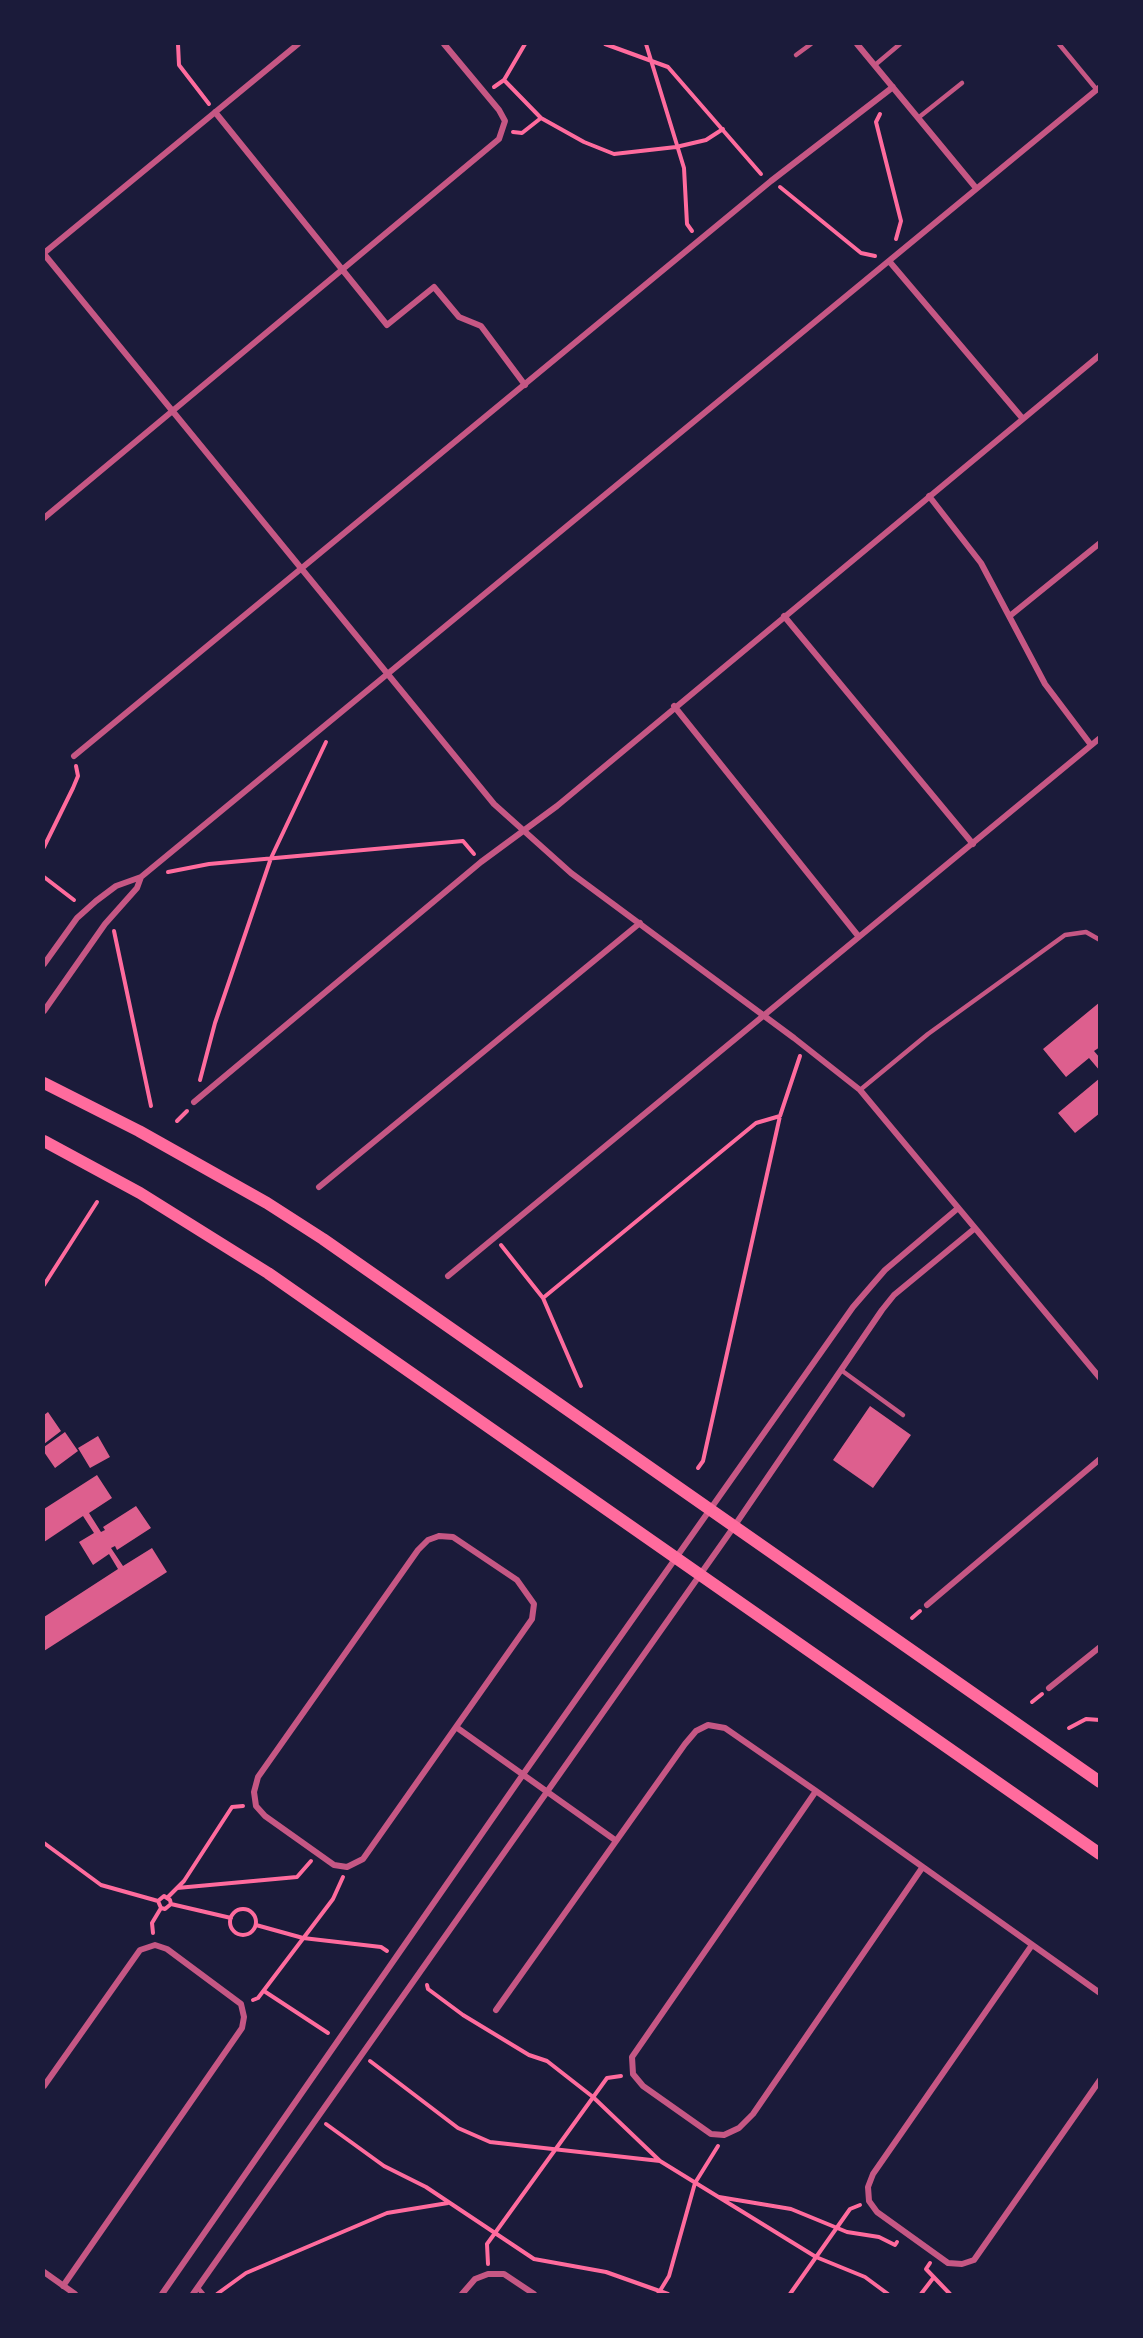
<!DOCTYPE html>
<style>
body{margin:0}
#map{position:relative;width:1143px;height:2338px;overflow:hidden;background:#1b1b3a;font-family:"Source Sans 3",sans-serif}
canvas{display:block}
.frame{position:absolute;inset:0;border:45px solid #1b1b3a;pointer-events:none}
</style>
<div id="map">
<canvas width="1143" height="2338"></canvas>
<div class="frame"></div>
</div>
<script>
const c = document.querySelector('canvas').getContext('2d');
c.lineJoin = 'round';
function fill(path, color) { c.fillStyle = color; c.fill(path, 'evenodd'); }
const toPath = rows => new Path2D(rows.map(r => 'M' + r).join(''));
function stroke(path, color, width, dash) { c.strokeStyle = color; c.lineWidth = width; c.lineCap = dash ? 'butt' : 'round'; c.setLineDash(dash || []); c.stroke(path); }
const building = toPath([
 [1100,1002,1100,1047,1094,1051,1100,1058,1100,1071,1089,1058,1066,1077,1043,1049],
 [1100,1078,1100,1113,1075,1133,1058,1113],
 [870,1406,911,1435,873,1488,833,1460],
 [48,1412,61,1431,44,1444,44,1415],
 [65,1432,78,1451,55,1468,44,1452,44,1447],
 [98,1436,110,1457,90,1468,78,1448],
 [97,1475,112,1498,89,1513,101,1532,105,1530,103,1527,136,1506,151,1528,117,1550,115,1546,111,1548,123,1566,152,1548,167,1572,44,1651,44,1617,118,1569,109,1554,93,1565,79,1542,94,1533,83,1516,44,1542,44,1509]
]);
const path = toPath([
 [178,44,179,65,209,104],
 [605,44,668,67,761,174],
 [646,44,684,168,687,224,692,231],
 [504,80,525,44],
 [494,87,504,80,541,118],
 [880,114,876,122,901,221,896,239],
 [513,132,522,133,541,118,584,142,614,154,676,147,706,140,723,129],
 [780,187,861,253,875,256],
 [44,847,73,788,78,776,76,766],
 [168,872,209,864,463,841,474,854],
 [44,877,74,900],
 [114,931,151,1106],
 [200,1080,215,1023,271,858,326,742],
 [177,1121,187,1111],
 [501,1245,543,1298,756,1123,780,1116],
 [44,1285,97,1202],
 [543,1298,581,1386],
 [698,1468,703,1461,780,1116,800,1056],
 [912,1618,920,1611],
 [1032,1702,1042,1694],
 [1069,1728,1086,1719,1100,1720],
 [44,1843,101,1885,158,1901],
 [177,1888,297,1877,311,1861],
 [168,1897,184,1881,232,1807,243,1806],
 [171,1904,165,1909,161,1908,158,1901,164,1896,170,1900,171,1904,231,1918],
 '230 1922a13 13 0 1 1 26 0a13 13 0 1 1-26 0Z',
 [256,1925,303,1938,381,1947,387,1951],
 [153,1933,152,1923,161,1908],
 [427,1985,428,1989,463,2015,529,2055,547,2061,593,2097,660,2161,816,2257,865,2277,888,2294],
 [264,1991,328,2033],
 [253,2000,258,1998,333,1899,343,1877],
 [370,2061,458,2128,490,2142,660,2161],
 [326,2124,384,2166,426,2187,534,2259,606,2272,668,2294],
 [719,2197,791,2209,847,2232,879,2237,895,2245,897,2242],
 [930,2263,926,2269,950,2294],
 [488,2264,487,2244,495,2233,607,2078,621,2076],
 [217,2294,246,2273,387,2213,448,2203],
 [658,2294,669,2276,695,2183,718,2146],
 [790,2294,850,2209,860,2205],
 [921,2294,934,2277]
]);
const service = toPath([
 [1059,44,1097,90],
 [796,55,811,44],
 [875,65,900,44],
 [918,118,962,83],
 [860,1090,928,1034,1065,935,1086,932,1100,940],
 [841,1370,903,1415],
 [198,2288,203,2294]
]);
const minor = toPath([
 [857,44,976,188],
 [215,112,387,325,434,287,459,317,481,326,525,385],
 [44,253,298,44],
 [44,254,494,804,571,873,794,1038,860,1090,1100,1378],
 [889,261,1023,419],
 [929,496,981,563,1045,684,1091,745],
 [44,518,499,139,505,121,499,110,444,44],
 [1011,615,1100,543],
 [784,616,973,844],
 [674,706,859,937],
 [74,756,771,181,893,87],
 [44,964,77,918,96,901,116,886,141,877,1100,87],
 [44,1011,105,924,137,888,141,877],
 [194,1102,481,862,557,806,1100,355],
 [319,1187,640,923],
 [448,1276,1100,738],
 [439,1536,453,1537,517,1580,534,1604,532,1619,363,1859,347,1867,334,1865,265,1816,256,1806,254,1792,258,1777,418,1550,428,1540,439,1536],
 [927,1605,1100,1459],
 [1049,1688,1100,1647],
 [456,1727,615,1840],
 [816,1791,632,2057,633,2074,643,2086,711,2134,724,2135,739,2128,753,2114,922,1868],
 [1032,1945,873,2174,868,2187,869,2201,877,2212,948,2263,962,2264,974,2260,1100,2080],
 [496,2010,685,1744,696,1731,708,1725,725,1728,816,1791,1100,1993],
 [44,2086,140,1950,155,1945,167,1949,241,2004,244,2017,242,2028,63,2286],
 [44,2272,75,2294],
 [162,2294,524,1773,853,1307,885,1270,957,1209],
 [193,2294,733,1528,882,1310,894,1295,974,1229],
 [462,2294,475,2279,488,2274,504,2274,534,2294]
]);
const secondary = toPath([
 [44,1083,139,1131,267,1203,323,1239,1100,1782],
 [44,1141,140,1193,268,1273,1100,1854]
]);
fill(building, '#dd5f8e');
stroke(path, '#ff6b9d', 4);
stroke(service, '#c65784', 4.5);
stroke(minor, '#c65784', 6);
stroke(secondary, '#ff6b9d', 12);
</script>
